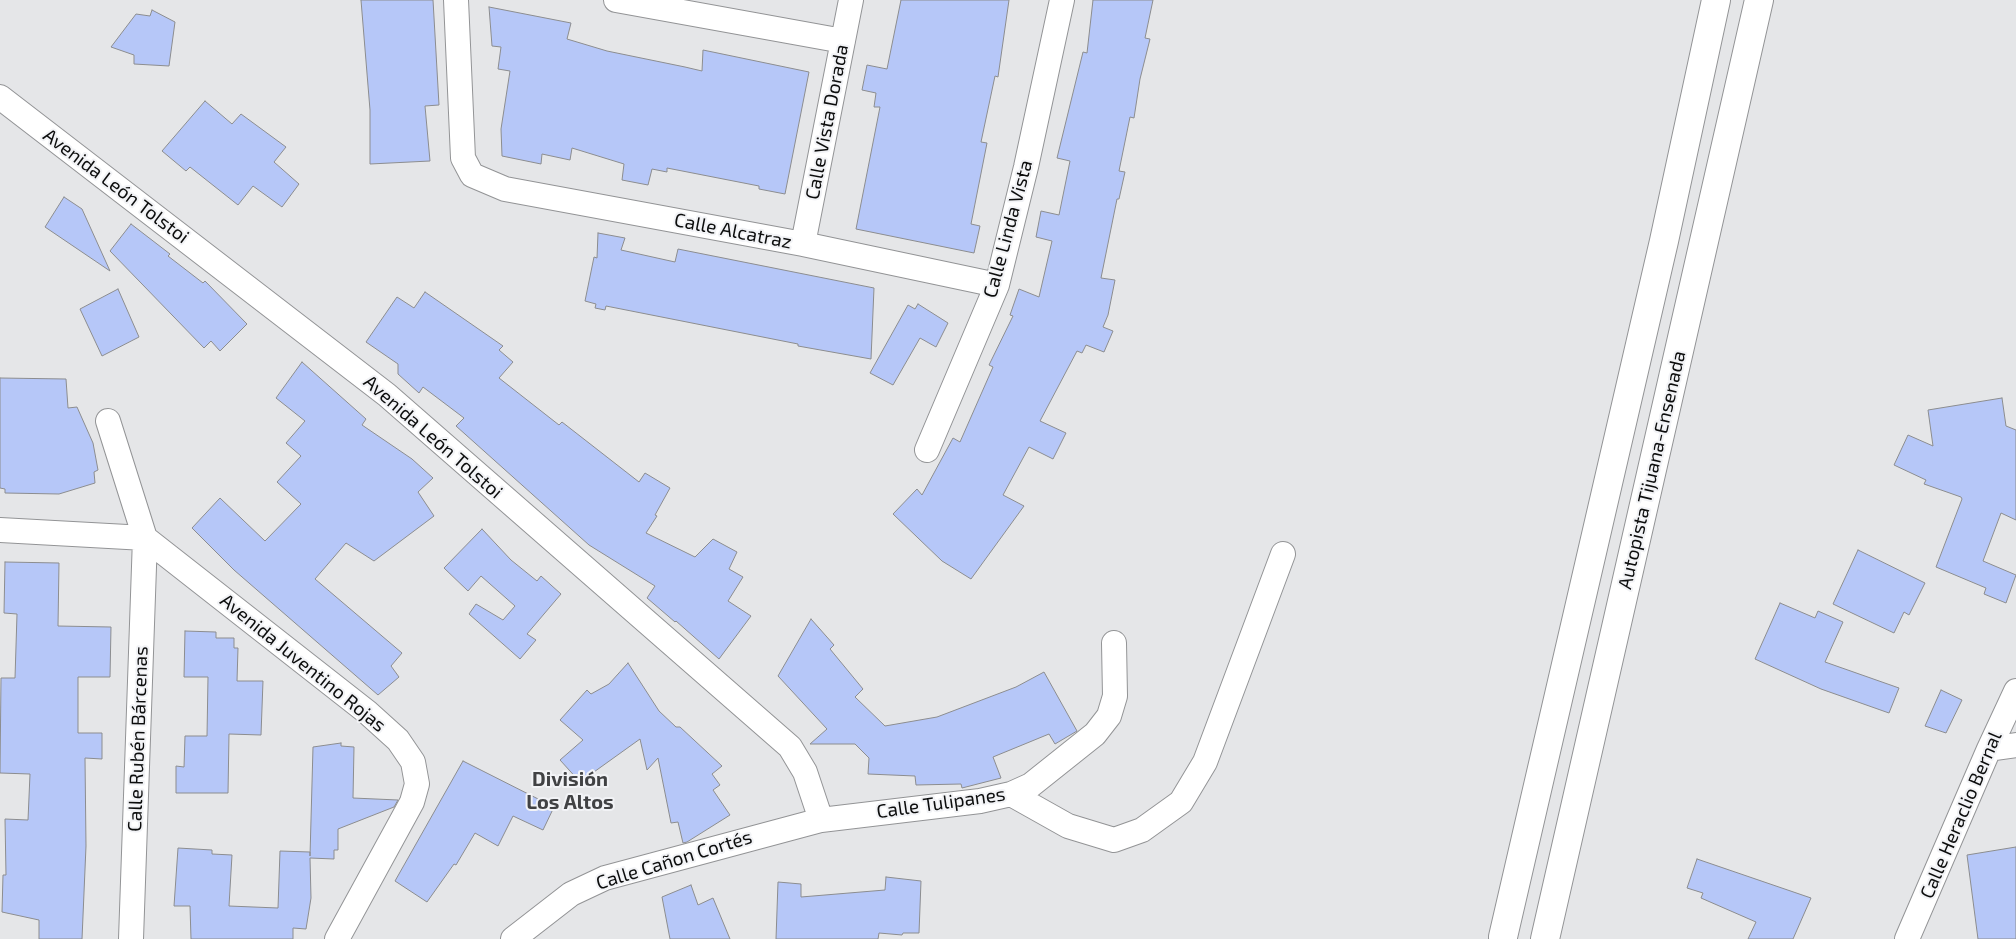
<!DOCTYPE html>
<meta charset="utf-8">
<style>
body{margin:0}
canvas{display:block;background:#e5e6e8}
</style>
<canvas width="2016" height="939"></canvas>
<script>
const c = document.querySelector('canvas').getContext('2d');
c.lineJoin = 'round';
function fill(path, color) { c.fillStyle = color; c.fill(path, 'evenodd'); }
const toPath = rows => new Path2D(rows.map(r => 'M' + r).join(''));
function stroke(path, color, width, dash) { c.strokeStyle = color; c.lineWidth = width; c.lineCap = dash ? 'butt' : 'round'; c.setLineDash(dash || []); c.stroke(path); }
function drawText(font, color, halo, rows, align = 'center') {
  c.font = font + ' "Exo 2",sans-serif'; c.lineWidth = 4; c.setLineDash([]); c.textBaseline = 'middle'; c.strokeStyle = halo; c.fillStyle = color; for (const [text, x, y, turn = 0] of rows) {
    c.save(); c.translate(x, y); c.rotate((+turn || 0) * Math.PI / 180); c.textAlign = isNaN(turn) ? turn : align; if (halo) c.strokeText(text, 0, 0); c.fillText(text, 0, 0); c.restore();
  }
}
const building = toPath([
 [361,0,433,0,439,105,425,106,430,161,370,164,370,110,361,0],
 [901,0,1009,0,998,77,995,76,981,142,987,143,971,224,980,226,974,253,856,229,880,107,874,107,876,93,862,90,867,65,887,69,901,0],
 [1093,0,1153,0,1145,38,1150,39,1140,79,1134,118,1130,117,1119,171,1125,172,1119,199,1117,199,1101,278,1115,280,1108,315,1103,327,1113,331,1104,352,1086,345,1082,353,1077,351,1040,421,1066,433,1053,459,1029,447,1003,495,1024,506,971,579,942,561,893,514,917,489,922,495,953,438,960,442,993,367,989,365,1013,316,1010,315,1019,289,1039,297,1052,241,1036,237,1041,211,1059,215,1070,161,1057,158,1083,52,1087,53,1093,0],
 [489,7,571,23,567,39,607,51,685,67,702,71,703,50,809,72,785,194,759,189,759,186,667,168,667,172,652,169,648,185,622,180,624,164,572,148,570,160,542,154,541,164,502,156,501,129,510,71,498,69,501,47,492,46,489,7],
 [152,10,175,22,169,66,134,64,134,55,111,47,136,14,150,16,152,10],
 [205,101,232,124,241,114,286,147,274,162,299,184,282,207,253,186,238,205,190,167,186,171,162,151,205,101],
 [64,197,82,209,110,271,45,227,64,197],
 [131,224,170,254,168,256,203,283,205,281,247,324,220,351,211,341,204,348,110,251,131,224],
 [598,233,625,238,621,250,675,262,678,249,874,288,871,359,798,346,798,344,606,306,605,310,595,308,596,304,585,301,594,257,597,258,598,233],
 [118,289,139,337,102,356,80,309,118,289],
 [425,292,503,346,499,350,513,362,499,378,559,425,562,422,639,482,645,473,670,488,655,515,657,516,646,533,695,557,713,539,737,552,729,569,743,577,728,601,751,616,719,659,676,621,675,622,647,598,655,586,589,545,456,426,464,418,423,387,419,393,398,374,398,364,366,342,397,297,414,308,425,292],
 [918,304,948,323,936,347,920,338,893,385,870,373,908,305,915,309,918,304],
 [302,362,366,419,362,425,412,459,433,478,418,492,434,516,374,561,346,543,315,579,402,653,391,666,399,677,378,695,234,570,192,528,220,498,265,541,301,504,277,482,301,456,286,443,305,421,276,398,302,362],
 [0,378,66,379,68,408,77,407,93,443,98,470,94,472,95,483,59,494,5,493,5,489,0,488,0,378],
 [2002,398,2006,426,2016,430,2016,520,2001,513,1983,561,2016,575,2006,603,1984,594,1986,588,1936,567,1962,499,1961,497,1924,484,1926,480,1894,465,1908,435,1933,446,1928,410,2002,398],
 [482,529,511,560,537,581,541,576,561,594,527,634,536,640,520,659,469,614,476,604,503,620,515,606,481,576,468,591,444,568,482,529],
 [1858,550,1925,583,1909,615,1904,612,1894,633,1833,604,1858,550],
 [5,562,59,563,58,626,111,627,110,677,78,677,78,733,102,733,102,759,85,758,86,846,82,939,39,939,39,920,2,912,3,875,6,875,5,819,28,820,30,774,0,773,1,678,15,678,17,614,4,613,5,562],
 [1780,603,1815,618,1818,611,1843,622,1825,662,1899,688,1889,713,1821,689,1755,659,1780,603],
 [811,619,834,645,830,649,863,689,855,697,885,726,937,717,1016,687,1044,672,1077,731,1055,744,1049,734,993,757,1001,778,962,788,961,784,916,785,915,776,868,774,869,758,855,744,810,744,827,729,778,676,811,619],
 [185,631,216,632,216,638,234,638,234,648,238,648,237,681,263,681,261,735,229,734,228,793,176,793,176,766,184,767,185,736,207,736,208,677,184,677,185,631],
 [628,663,659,711,676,727,680,727,722,766,712,774,720,785,713,790,730,815,687,842,683,843,678,822,671,823,658,758,647,770,640,739,580,782,560,760,583,740,560,720,587,690,591,694,609,684,628,663],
 [1941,690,1962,700,1946,733,1925,726,1941,690],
 [341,743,341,746,354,747,353,798,398,800,394,807,338,829,338,850,334,850,334,859,310,858,311,898,306,929,293,928,293,939,191,939,190,906,174,906,178,848,212,850,212,854,232,855,229,906,278,908,280,851,310,852,310,856,313,747,341,743],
 [463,761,554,807,543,830,513,816,498,846,475,833,456,865,454,864,427,902,395,881,463,761],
 [2016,847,2016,939,1978,939,1967,855,2016,847],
 [1697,859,1811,898,1793,939,1748,939,1756,922,1701,898,1703,893,1687,888,1697,859],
 [886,877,921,881,919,933,903,933,902,935,879,933,878,939,776,939,778,882,801,884,801,897,885,890,886,877],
 [691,885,698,905,713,898,730,939,670,939,662,897,691,885]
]);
const street = toPath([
 [456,0,463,158,472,175,505,189,803,244,997,285],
 [616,0,843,41],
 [0,97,387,395,790,747,805,772,821,820],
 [803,244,851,0],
 [108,421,145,538,131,939],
 [927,450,997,285,1026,167,1062,0],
 [0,530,145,538,367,712,398,740,413,762,417,784,412,802,337,939],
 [1989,749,2016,745],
 [1011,794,1068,826,1114,840,1142,830,1181,802,1205,762,1283,554],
 [513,939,571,894,605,878,821,820,980,801,1011,794,1031,785,1095,734,1109,716,1115,696,1114,643],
 [1907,939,1989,749,2016,691]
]);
const highway = toPath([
 [1503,937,1664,241,1716,0],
 [1545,939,1759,0]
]);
const streetNames = [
 ["Calle Vista Dorada",827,122,-79],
 ["Avenida León Tolstoi",116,186,37],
 ["Calle Linda Vista",1008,229,-75],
 ["Calle Alcatraz",733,231,11],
 ["Avenida León Tolstoi",433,437,41],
 ["Autopista Tijuana-Ensenada",1652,470,-77],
 ["Avenida Juventino Rojas",303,663,39],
 ["Calle Rubén Bárcenas",138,739,-88],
 ["Calle Tulipanes",941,803,-8],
 ["Calle Heraclio Bernal",1961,815,-67],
 ["Calle Cañon Cortés",674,860,-17]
];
const neighbourhoodNames = [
 ["División",570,779],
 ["Los Altos",570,802]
];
fill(building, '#b6c7f8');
stroke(building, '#8c8d8f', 1);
stroke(street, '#939496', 26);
stroke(highway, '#939496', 30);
stroke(street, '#fff', 24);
stroke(highway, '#fff', 28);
drawText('19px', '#0c0d0d', '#f2f3f6', streetNames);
drawText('bold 20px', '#414244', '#f2f3f6', neighbourhoodNames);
</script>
